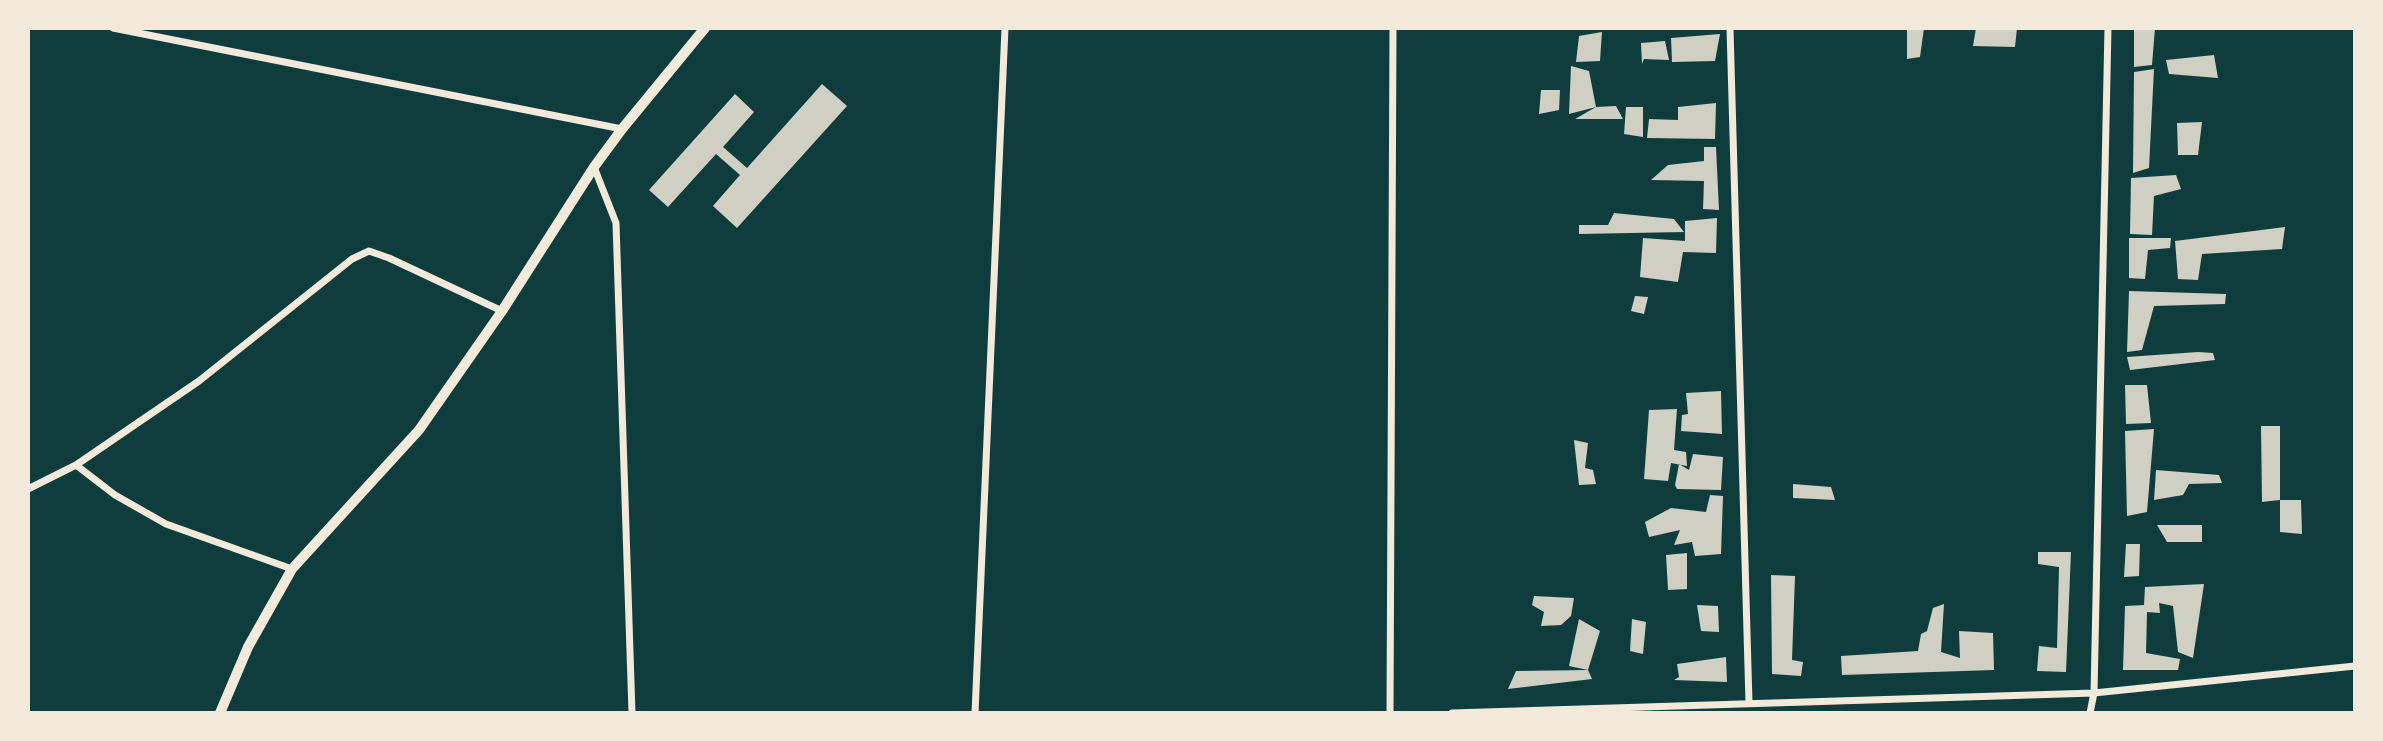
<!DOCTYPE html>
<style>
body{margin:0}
#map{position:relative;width:2383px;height:741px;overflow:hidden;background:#0f3d3e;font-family:Manrope,sans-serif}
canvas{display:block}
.frame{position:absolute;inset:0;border:30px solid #f1e9da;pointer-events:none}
</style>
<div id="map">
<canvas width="2383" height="741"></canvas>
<div class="frame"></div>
</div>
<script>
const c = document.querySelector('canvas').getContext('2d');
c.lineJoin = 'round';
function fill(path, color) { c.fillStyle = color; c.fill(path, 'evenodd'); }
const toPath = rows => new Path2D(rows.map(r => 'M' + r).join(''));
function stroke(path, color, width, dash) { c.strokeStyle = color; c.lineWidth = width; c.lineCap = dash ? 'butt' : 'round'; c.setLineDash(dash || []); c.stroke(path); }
const building = toPath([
 [1907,28,1924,28,1920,57,1907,59],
 [1976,28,2017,28,2015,47,1973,46],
 [2134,28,2155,28,2152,65,2134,67],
 [1602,32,1600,61,1576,62,1579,36],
 [1720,34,1715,61,1672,62,1671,38],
 [1665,41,1669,60,1644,59,1642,64,1641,43],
 [2214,55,2218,78,2169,74,2166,60],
 [1571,66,1589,71,1596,107,1569,114],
 [2154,69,2149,168,2133,173,2134,72],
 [822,84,847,106,737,228,713,206,740,175,716,154,668,207,649,190,735,94,754,112,723,147,747,168],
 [1541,90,1560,90,1559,110,1539,114],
 [1716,103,1715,139,1647,138,1649,119,1678,120,1678,107],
 [1616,106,1623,119,1575,119,1596,107],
 [1626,107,1643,107,1643,137,1624,134],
 [2202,122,2198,155,2178,155,2177,123],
 [1704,147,1716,147,1719,210,1703,209,1704,181,1651,180,1668,165,1704,161],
 [2176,175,2181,189,2154,196,2152,235,2130,234,2131,178],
 [1614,213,1674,219,1684,232,1579,234,1579,225,1608,225],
 [1717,218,1716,253,1683,252,1678,282,1640,277,1643,238,1685,241,1685,221],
 [2285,227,2282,249,2202,254,2198,280,2178,279,2175,241],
 [2129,238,2171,238,2170,248,2148,250,2145,279,2129,278],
 [2129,291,2226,294,2225,304,2154,306,2142,350,2127,352],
 [1635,296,1648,297,1644,314,1631,311],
 [2198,352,2213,353,2215,360,2130,370,2127,357],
 [2125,385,2147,385,2151,423,2126,424],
 [1721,391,1722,434,1681,431,1682,415,1688,414,1686,393],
 [1677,409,1674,450,1686,452,1687,466,1671,463,1668,481,1644,479,1649,410],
 [2261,426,2280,426,2280,500,2301,500,2302,534,2280,532,2280,500,2262,502],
 [2154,429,2147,512,2127,516,2125,431],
 [1574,440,1588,443,1585,468,1593,470,1596,484,1579,485],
 [1693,454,1723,457,1721,490,1677,489,1675,485,1679,464,1689,470],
 [2156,470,2219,475,2222,483,2189,484,2183,495,2154,500],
 [1793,484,1831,487,1835,500,1793,498],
 [1710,495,1723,496,1721,554,1695,556,1692,542,1674,545,1680,530,1649,537,1645,522,1671,508,1706,512],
 [2157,525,2202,525,2202,542,2167,542],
 [2126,544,2140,544,2139,576,2124,577],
 [2038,552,2071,552,2066,672,2037,671,2039,646,2057,648,2059,567,2038,564],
 [1687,553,1687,589,1668,590,1666,555],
 [1771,575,1795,576,1792,660,1803,662,1801,676,1772,674],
 [2204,584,2193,658,2178,652,2173,606,2159,603,2160,613,2147,612,2146,653,2180,659,2178,670,2123,670,2125,606,2144,605,2145,587],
 [1534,596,1574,598,1571,616,1561,625,1541,626,1544,612,1532,605],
 [1944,604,1941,652,1960,658,1959,631,1993,633,1994,670,1842,675,1841,656,1918,651,1921,634,1927,631,1933,608],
 [1697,605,1718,606,1719,632,1701,631],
 [1579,619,1600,631,1588,670,1569,666],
 [1632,619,1646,622,1643,654,1630,651],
 [1726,657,1727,682,1674,680,1679,677,1677,664],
 [1588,670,1592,679,1508,689,1516,671]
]);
const minor = toPath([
 [113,28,622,129],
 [1730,28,1749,703],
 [594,167,616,223,632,713],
 [76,465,115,495,166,524,292,569],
 [28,489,76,465,199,381,352,259,369,251,389,258,502,311],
 [975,713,1005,28],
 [1390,713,1393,28],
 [1452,713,2094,693,2355,666],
 [2090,713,2094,693,2108,28]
]);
const tertiary = toPath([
 [220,713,248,647,292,569,419,430,502,311,594,167,622,129,705,28]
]);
fill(building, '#cfcfc3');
stroke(minor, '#f1e9da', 7);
stroke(tertiary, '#f1e9da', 10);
</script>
